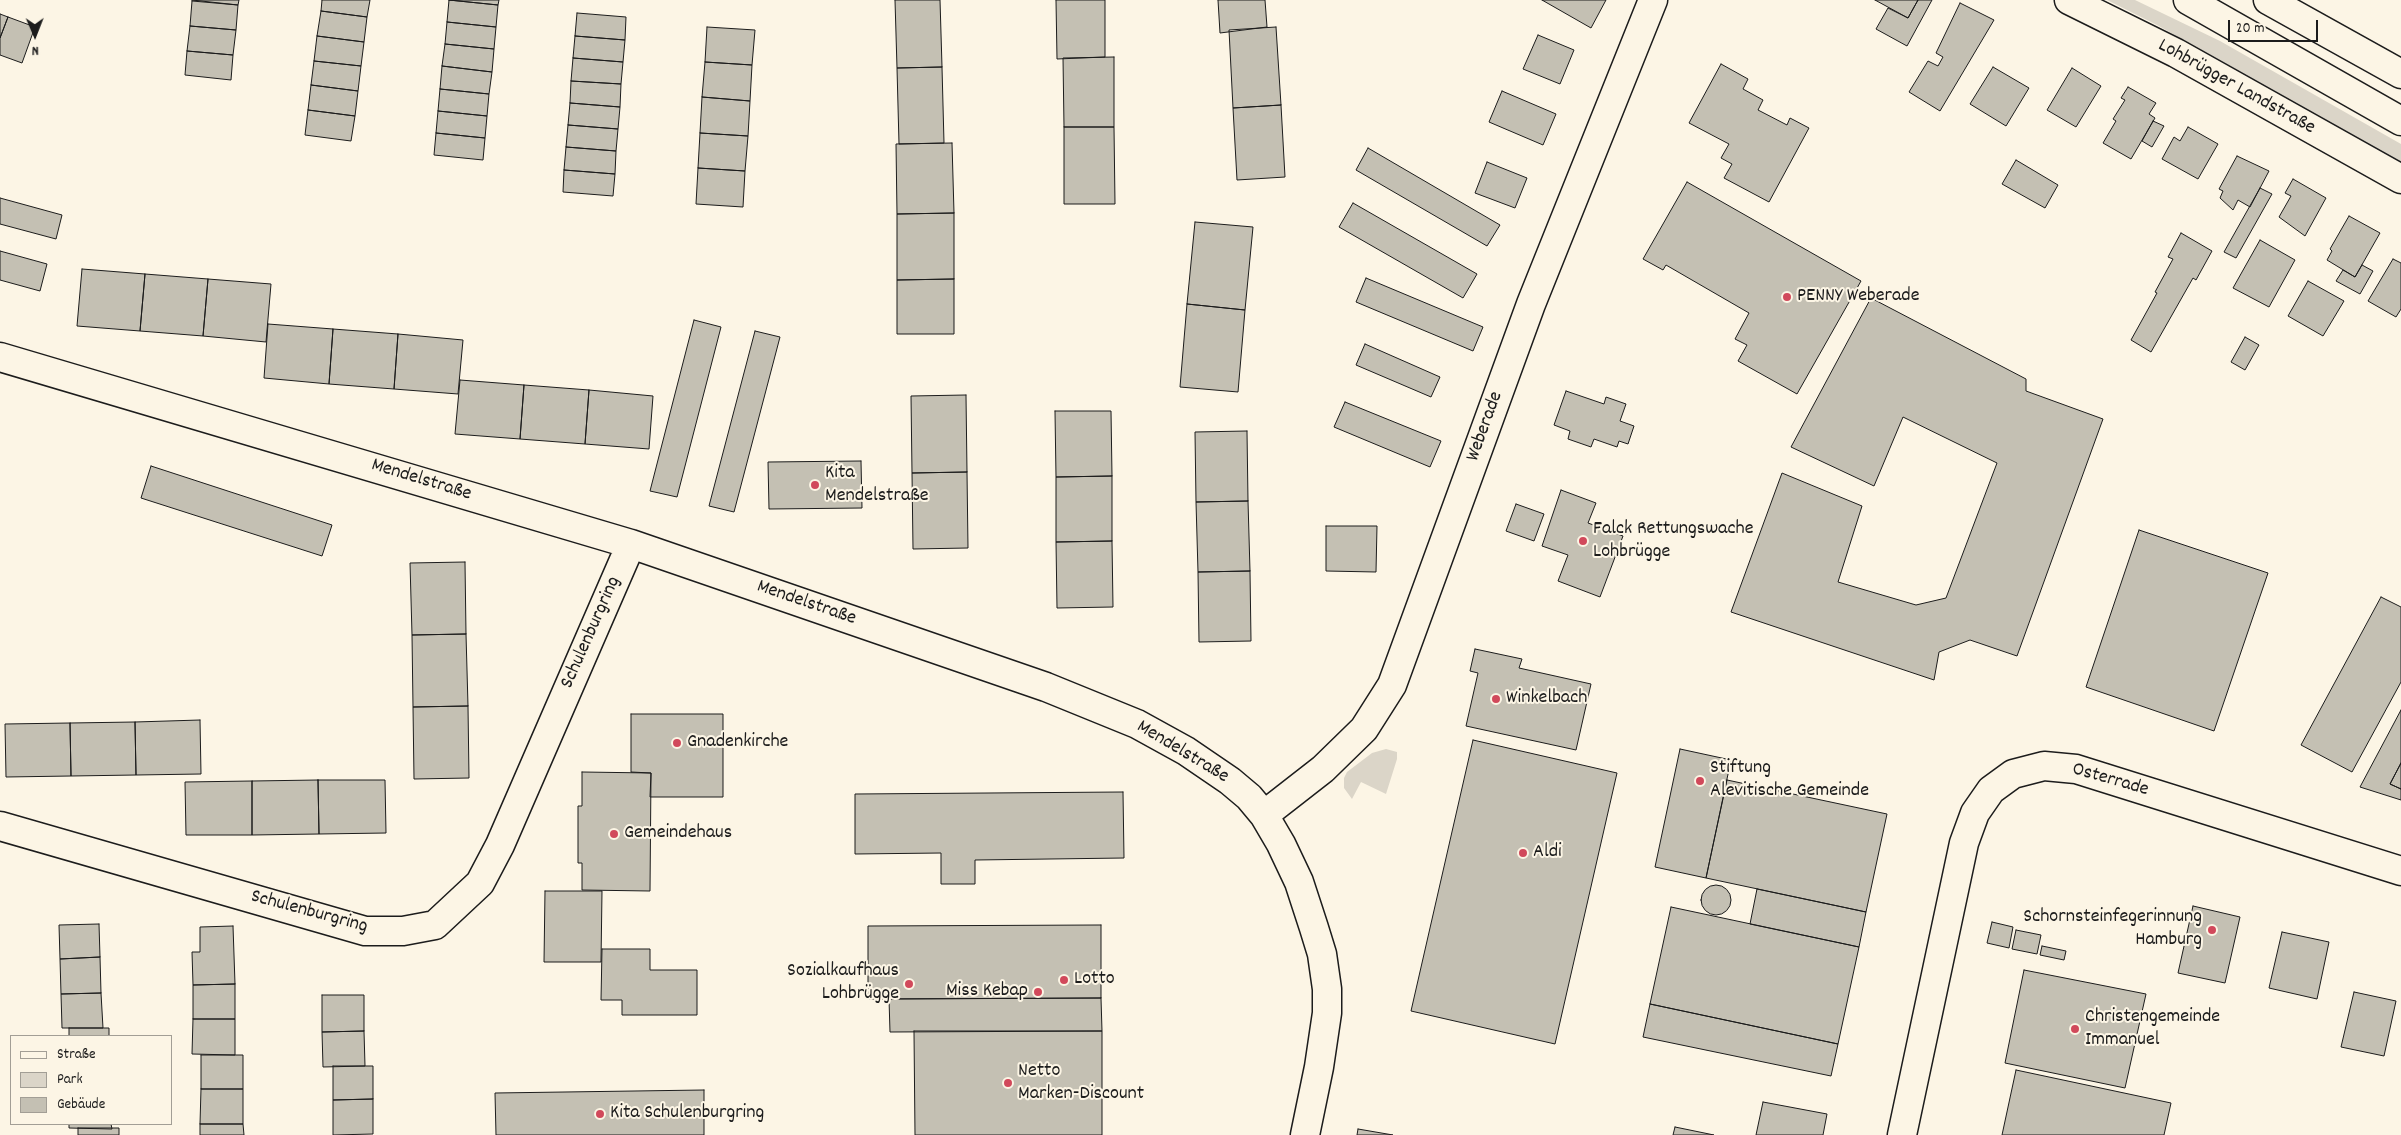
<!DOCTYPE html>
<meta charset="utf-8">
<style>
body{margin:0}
#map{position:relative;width:2401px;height:1135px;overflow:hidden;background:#fcf5e5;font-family:Dekko,sans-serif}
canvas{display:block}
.legend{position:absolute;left:10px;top:1035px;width:162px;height:90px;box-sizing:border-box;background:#fcf5e5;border:1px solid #a29e95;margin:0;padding:6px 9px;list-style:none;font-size:15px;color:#1c1c1c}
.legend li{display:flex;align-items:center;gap:10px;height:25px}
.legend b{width:25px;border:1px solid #a29e95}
.north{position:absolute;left:10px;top:10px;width:50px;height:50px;-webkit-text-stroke:4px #fcf5e5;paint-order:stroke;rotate:179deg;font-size:14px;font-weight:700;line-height:20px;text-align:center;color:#1c1c1c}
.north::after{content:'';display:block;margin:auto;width:18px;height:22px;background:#1c1c1c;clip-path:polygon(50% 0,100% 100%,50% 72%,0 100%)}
.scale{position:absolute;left:2228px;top:20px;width:90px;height:22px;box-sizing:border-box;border:2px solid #1c1c1c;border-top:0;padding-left:6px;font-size:15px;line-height:18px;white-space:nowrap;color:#1c1c1c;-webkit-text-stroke:4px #fcf5e5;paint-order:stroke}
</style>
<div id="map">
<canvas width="2401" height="1135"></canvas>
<ul class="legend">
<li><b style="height:6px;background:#fcf5e5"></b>Straße</li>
<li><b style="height:14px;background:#dbd5c8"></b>Park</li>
<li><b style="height:14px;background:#c4c0b3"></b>Gebäude</li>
</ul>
<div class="north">N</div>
<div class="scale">20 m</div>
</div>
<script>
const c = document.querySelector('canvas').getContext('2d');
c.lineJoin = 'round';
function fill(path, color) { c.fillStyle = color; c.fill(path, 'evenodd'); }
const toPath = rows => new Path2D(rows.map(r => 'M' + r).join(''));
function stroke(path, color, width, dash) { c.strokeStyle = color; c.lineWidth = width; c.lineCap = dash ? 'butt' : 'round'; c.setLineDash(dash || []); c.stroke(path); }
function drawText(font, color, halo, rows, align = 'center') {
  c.font = font + ' Dekko,sans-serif'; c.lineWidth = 4; c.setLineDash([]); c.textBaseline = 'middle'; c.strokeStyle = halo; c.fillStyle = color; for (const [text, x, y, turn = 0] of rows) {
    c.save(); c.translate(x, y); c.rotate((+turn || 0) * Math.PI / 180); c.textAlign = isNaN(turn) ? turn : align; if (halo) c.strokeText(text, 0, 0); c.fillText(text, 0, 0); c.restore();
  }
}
const green = toPath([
 [2107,0,2135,0,2220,41,2401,144,2401,162,2157,25],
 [1386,749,1397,752,1397,759,1386,794,1361,782,1352,799,1344,788,1344,778,1347,772,1372,753]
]);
const building = toPath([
 [192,0,239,0,238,5,192,0],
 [322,0,370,0,367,17,321,11,322,0],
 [449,0,499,0,498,5,449,0],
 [449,0,498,5,496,27,447,22,449,0],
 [895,0,940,0,942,67,897,68,895,0],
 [1056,0,1105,0,1105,57,1057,59,1056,0],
 [1218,0,1265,0,1267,27,1220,33,1218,0],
 [1542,0,1606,0,1591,28,1542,0],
 [1875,0,1918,0,1908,18,1875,0],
 [1918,0,1932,0,1907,46,1876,29,1888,8,1908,18,1918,0],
 [192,1,238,5,236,30,190,26,192,1],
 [1960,3,1994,20,1940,111,1909,92,1928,61,1938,66,1943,57,1936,53,1960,3],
 [321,11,367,17,364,42,317,36,321,11],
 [577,13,626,17,625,40,575,36,577,13],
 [0,14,8,17,0,38,0,14],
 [8,17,35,27,22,63,0,55,0,38,8,17],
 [447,22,496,27,494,49,445,44,447,22],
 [190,26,236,30,233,55,187,51,190,26],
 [707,27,755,30,752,65,705,62,707,27],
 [1276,27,1281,105,1233,108,1229,30,1276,27],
 [1538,35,1574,50,1560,84,1523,69,1538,35],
 [317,36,364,42,361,66,314,61,317,36],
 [575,36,625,40,623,62,573,58,575,36],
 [445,44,494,49,492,72,442,66,445,44],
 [187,51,233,55,231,80,185,75,187,51],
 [1114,57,1114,127,1064,127,1063,58,1114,57],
 [573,58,623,62,621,84,571,81,573,58],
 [314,61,361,66,358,91,311,85,314,61],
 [705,62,752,65,750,101,702,97,705,62],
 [1721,64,1748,79,1743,89,1763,100,1758,110,1787,125,1790,118,1809,128,1769,202,1724,178,1732,164,1721,158,1729,144,1689,123,1721,64],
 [442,66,492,72,489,94,440,89,442,66],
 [942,67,944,143,899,144,897,68,942,67],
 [1993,67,2029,88,2006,126,1970,104,1993,67],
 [2072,68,2101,86,2076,127,2047,110,2072,68],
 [571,81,621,84,620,107,570,103,571,81],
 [311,85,358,91,355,116,308,110,311,85],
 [2128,87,2156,103,2149,114,2155,118,2131,159,2103,143,2116,121,2113,119,2125,100,2121,98,2128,87],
 [440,89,489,94,487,116,438,111,440,89],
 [1502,91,1556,114,1543,145,1489,122,1502,91],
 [702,97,750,101,748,136,700,133,702,97],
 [570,103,620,107,618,129,568,125,570,103],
 [1281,105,1285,177,1237,180,1233,108,1281,105],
 [308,110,355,116,351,141,305,135,308,110],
 [438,111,487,116,485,138,436,133,438,111],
 [2153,121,2164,126,2152,147,2142,141,2153,121],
 [568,125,618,129,616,151,566,147,568,125],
 [1064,127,1114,127,1115,204,1064,204,1064,127],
 [2188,127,2218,144,2198,179,2162,159,2174,137,2180,141,2188,127],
 [436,133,485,138,483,160,434,155,436,133],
 [700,133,748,136,745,171,698,168,700,133],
 [952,143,954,213,897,214,896,144,952,143],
 [566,147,616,151,615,174,564,170,566,147],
 [1368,148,1500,225,1487,246,1356,170,1368,148],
 [2237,156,2269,171,2250,207,2238,200,2233,210,2220,198,2223,191,2219,189,2237,156],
 [2016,160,2058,185,2045,208,2002,184,2016,160],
 [1487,162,1527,178,1515,208,1475,193,1487,162],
 [698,168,745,171,743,207,696,204,698,168],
 [564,170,615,174,613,196,563,192,564,170],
 [2293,179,2326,198,2305,236,2279,217,2291,196,2285,193,2293,179],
 [1687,182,1861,281,1797,394,1738,361,1747,345,1735,339,1749,313,1666,265,1663,270,1643,259,1687,182],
 [2260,188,2272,194,2236,258,2224,252,2260,188],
 [0,198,62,215,56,239,0,224,0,198],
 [1353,203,1477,274,1463,298,1339,227,1353,203],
 [954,213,954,279,897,280,897,214,954,213],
 [2349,216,2380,233,2355,277,2327,260,2332,251,2330,249,2349,216],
 [1195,222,1253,227,1245,310,1187,304,1195,222],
 [2181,233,2212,251,2196,280,2193,278,2151,352,2131,340,2157,293,2155,292,2173,259,2168,257,2181,233],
 [2260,240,2295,260,2269,307,2233,288,2260,240],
 [0,251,47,264,40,291,0,280,0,251],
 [2393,259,2401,263,2401,309,2396,317,2368,301,2393,259],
 [2362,265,2373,271,2360,294,2336,281,2343,270,2355,277,2362,265],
 [82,269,145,274,140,331,77,326,82,269],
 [145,274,208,279,203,336,140,331,145,274],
 [1366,278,1483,327,1473,351,1356,302,1366,278],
 [208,279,271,284,266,342,203,336,208,279],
 [954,279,954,334,897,334,897,280,954,279],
 [2308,281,2344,301,2323,336,2288,316,2308,281],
 [1871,298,2026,379,2026,391,2103,419,2017,656,1970,640,1939,652,1934,680,1731,612,1782,473,1862,506,1838,582,1916,605,1946,598,1997,463,1903,417,1874,486,1791,447,1871,298],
 [1187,304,1245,310,1238,392,1180,387,1187,304],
 [694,320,721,327,677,497,650,491,694,320],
 [268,324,333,329,329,384,264,378,268,324],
 [333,329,398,334,394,389,329,384,333,329],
 [755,331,780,337,734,512,709,506,755,331],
 [398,334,463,340,458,394,394,389,398,334],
 [2245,337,2259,345,2245,370,2231,362,2245,337],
 [1365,344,1440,377,1431,397,1356,365,1365,344],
 [460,380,524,385,520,439,455,434,460,380],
 [524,385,589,390,585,444,520,439,524,385],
 [589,390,653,396,649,449,585,444,589,390],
 [1566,391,1604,404,1606,397,1626,404,1620,421,1634,426,1628,444,1619,441,1617,447,1594,439,1591,447,1568,439,1570,431,1554,425,1566,391],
 [966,395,967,472,912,473,911,396,966,395],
 [1345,402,1441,441,1430,467,1334,427,1345,402],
 [1055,411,1111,411,1112,476,1056,477,1055,411],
 [1247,431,1248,501,1196,502,1195,432,1247,431],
 [861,461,862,508,769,509,768,462,861,461],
 [151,466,332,525,322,556,141,498,151,466],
 [967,472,968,548,913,549,912,473,967,472],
 [1112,476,1112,541,1056,542,1056,477,1112,476],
 [1561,490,1596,503,1588,523,1623,536,1600,597,1558,581,1568,555,1542,546,1561,490],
 [1248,501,1250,571,1198,572,1196,502,1248,501],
 [1516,504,1544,514,1534,541,1506,531,1516,504],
 [1326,526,1377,526,1376,572,1326,571,1326,526],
 [2139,530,2268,573,2214,731,2086,687,2139,530],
 [1112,541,1113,607,1057,608,1056,542,1112,541],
 [465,562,466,634,412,635,410,563,465,562],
 [1250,571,1251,641,1199,642,1198,572,1250,571],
 [2381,597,2401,607,2401,682,2352,772,2301,745,2381,597],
 [466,634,468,706,413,707,412,635,466,634],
 [1475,649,1522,659,1519,668,1591,684,1576,750,1466,726,1478,673,1470,671,1475,649],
 [468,706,469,778,414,779,413,707,468,706],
 [2401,710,2401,763,2390,784,2401,789,2401,800,2360,787,2401,710],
 [631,714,723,714,723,797,650,797,651,773,631,772,631,714],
 [200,720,201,774,136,775,135,722,200,720],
 [135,722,136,775,71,776,70,723,135,722],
 [70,723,71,776,6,777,5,724,70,723],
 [1473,740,1617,773,1555,1044,1411,1011,1473,740],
 [1680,749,1731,760,1706,878,1655,867,1680,749],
 [2401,763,2401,789,2390,784,2401,763],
 [582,772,651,773,650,891,582,890,582,863,578,863,578,806,582,806,582,772],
 [318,780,319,834,252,835,252,781,318,780],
 [318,780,385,780,386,833,319,834,318,780],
 [1727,780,1887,814,1866,912,1706,878,1727,780],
 [252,781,252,835,186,835,185,782,252,781],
 [1123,792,1124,858,975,860,975,884,941,884,941,853,855,854,855,794,1123,792],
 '1701 900a15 15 0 1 1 30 0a15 15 0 1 1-30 0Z',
 [1757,889,1866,912,1859,947,1750,924,1757,889],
 [545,891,602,891,601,962,544,962,545,891],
 [2193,906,2240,917,2225,983,2178,973,2193,906],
 [1671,907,1859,947,1838,1044,1650,1004,1671,907],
 [1992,922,2013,927,2009,948,1987,943,1992,922],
 [99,924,100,957,60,959,59,925,99,924],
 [1101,925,1101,998,868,999,868,926,1101,925],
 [233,926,235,984,193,985,192,952,200,952,200,927,233,926],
 [2016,930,2041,935,2037,954,2012,949,2016,930],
 [2282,932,2329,942,2317,999,2269,988,2282,932],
 [2042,946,2066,951,2064,960,2040,955,2042,946],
 [602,949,650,949,650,970,697,970,697,1015,622,1015,622,1000,601,1000,602,949],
 [100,957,101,993,61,994,60,959,100,957],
 [2024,970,2146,994,2125,1088,2005,1063,2024,970],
 [235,984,235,1019,193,1019,193,985,235,984],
 [2354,992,2396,1001,2384,1056,2341,1047,2354,992],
 [101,993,103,1028,62,1028,61,994,101,993],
 [322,995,364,995,364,1031,322,1032,322,995],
 [1101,998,1102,1031,890,1032,889,999,1101,998],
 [1650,1004,1838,1044,1831,1076,1643,1037,1650,1004],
 [193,1019,235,1019,235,1055,192,1054,193,1019],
 [69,1028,109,1028,109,1036,69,1036,69,1028],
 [364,1031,365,1066,323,1067,322,1032,364,1031],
 [914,1031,1102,1031,1102,1135,915,1135,914,1031],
 [201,1055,243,1055,243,1089,201,1089,201,1055],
 [333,1066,373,1066,373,1099,333,1100,333,1066],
 [2016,1070,2171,1103,2164,1135,2002,1135,2016,1070],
 [201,1089,243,1089,243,1124,200,1124,201,1089],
 [704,1090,704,1135,496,1135,495,1093,704,1090],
 [373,1099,373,1134,333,1135,333,1100,373,1099],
 [1763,1102,1827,1114,1823,1135,1756,1135,1763,1102],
 [69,1124,111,1124,112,1129,69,1128,69,1124],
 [200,1124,243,1124,244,1135,200,1135,200,1124],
 [1675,1127,1714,1135,1673,1135,1675,1127],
 [78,1128,119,1128,119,1135,78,1135,78,1128],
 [1358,1129,1393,1135,1357,1135,1358,1129]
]);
const minor = toPath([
 [2069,0,2176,53,2401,179],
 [0,357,631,544,1046,687,1137,724,1186,751,1230,781,1249,797,1264,815,1281,844,1299,882,1314,928,1322,954,1327,989,1327,1013,1319,1067,1305,1135],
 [1264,815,1323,769,1364,729,1392,685,1531,304,1653,0],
 [0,826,365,931,403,931,435,925,480,883,500,845,631,544],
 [1902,1135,1964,843,1975,813,1991,790,2013,774,2044,766,2076,769,2401,871]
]);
const major = toPath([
 [2188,0,2401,121],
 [2268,0,2401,74]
]);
const markers = [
 [1787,297,5,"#d1495b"],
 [815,485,5,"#d1495b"],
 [1583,541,5,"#d1495b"],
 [1496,699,5,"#d1495b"],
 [677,743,5,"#d1495b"],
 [1700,781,5,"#d1495b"],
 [614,834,5,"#d1495b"],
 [1523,853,5,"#d1495b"],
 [2212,930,5,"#d1495b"],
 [1064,980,5,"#d1495b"],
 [909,984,5,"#d1495b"],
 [1038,992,5,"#d1495b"],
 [2075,1029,5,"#d1495b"],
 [1008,1083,5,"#d1495b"],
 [600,1114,5,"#d1495b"]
];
const streetNames = [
 ["Lohbrügger Landstraße",2236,88,29],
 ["Weberade",1486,427,-70],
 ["Mendelstraße",421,481,17],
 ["Mendelstraße",806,604,19],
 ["Schulenburgring",592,633,-66],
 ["Mendelstraße",1182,753,31],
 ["Osterrade",2110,781,16],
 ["Schulenburgring",309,913,15]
];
const poiNames = [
 ["PENNY Weberade",1797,297],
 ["Kita",825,474],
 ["Mendelstraße",825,497],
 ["Falck Rettungswache",1593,530],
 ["Lohbrügge",1593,553],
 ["Winkelbach",1506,699],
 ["Gnadenkirche",687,743],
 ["Stiftung",1710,769],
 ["Alevitische Gemeinde",1710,792],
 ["Gemeindehaus",624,834],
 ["Aldi",1533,853],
 ["Schornsteinfegerinnung",2202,918,"right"],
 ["Hamburg",2202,941,"right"],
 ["Sozialkaufhaus",899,972,"right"],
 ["Lohbrügge",899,995,"right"],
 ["Lotto",1074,980],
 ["Miss Kebap",1028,992,"right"],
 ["Christengemeinde",2085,1018],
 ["Immanuel",2085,1041],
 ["Netto",1018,1072],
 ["Marken-Discount",1018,1095],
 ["Kita Schulenburgring",610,1114]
];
fill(green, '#dbd5c8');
fill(building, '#c4c0b3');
stroke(building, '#1c1c1c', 1);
stroke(minor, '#1c1c1c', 31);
stroke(major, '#1c1c1c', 31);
stroke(minor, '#fcf5e5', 28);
stroke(major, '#fcf5e5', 28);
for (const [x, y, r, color] of markers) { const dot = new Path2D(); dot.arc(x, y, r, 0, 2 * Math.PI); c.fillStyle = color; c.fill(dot); stroke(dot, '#fcf5e5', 2); }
drawText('20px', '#1c1c1c', '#fcf5e5', streetNames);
drawText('20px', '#1c1c1c', '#fcf5e5', poiNames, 'left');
</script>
